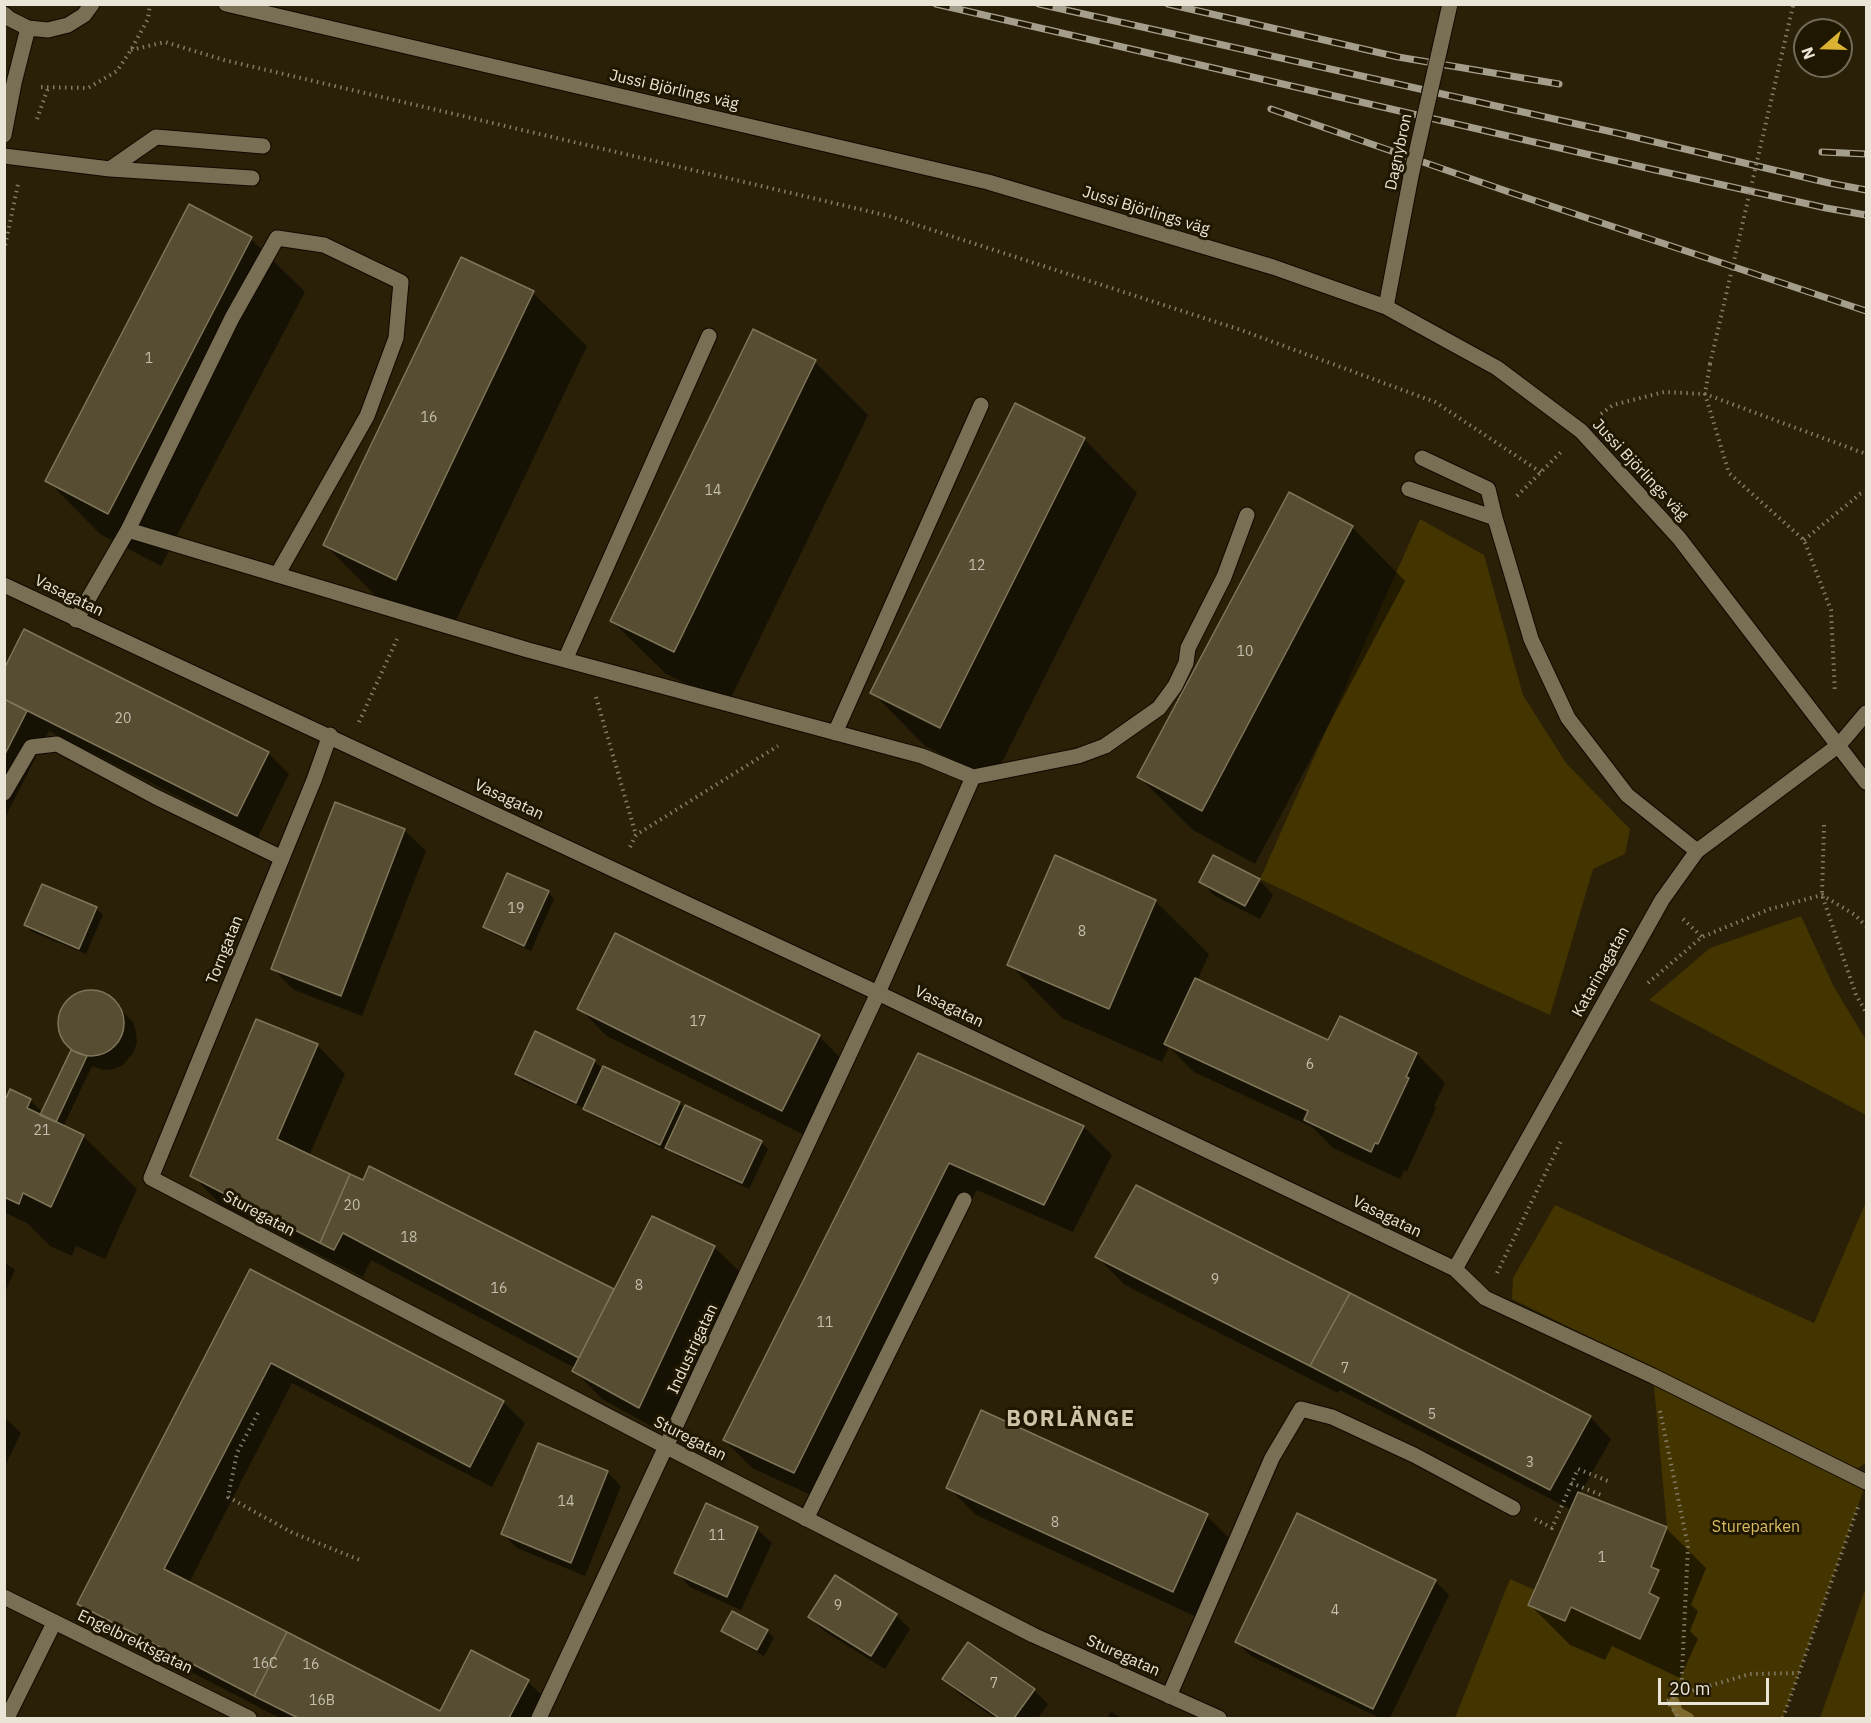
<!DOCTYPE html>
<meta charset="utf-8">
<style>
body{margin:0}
#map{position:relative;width:1871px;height:1723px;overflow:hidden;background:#292007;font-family:"IBM Plex Sans",sans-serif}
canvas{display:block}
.frame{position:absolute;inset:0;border:6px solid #eae5d6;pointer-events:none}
.north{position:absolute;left:1793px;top:18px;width:60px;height:60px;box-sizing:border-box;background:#1f1700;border:2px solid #706956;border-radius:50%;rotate:250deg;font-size:16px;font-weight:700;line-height:24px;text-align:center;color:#eae5d6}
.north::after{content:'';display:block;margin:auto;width:21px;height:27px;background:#dab333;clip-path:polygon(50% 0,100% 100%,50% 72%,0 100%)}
.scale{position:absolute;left:1658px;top:1678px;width:111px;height:27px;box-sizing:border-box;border:3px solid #eae5d6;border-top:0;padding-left:8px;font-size:18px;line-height:21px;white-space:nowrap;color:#eae5d6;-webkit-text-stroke:4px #1f1700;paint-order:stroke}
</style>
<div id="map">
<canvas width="1871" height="1723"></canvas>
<div class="frame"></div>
<div class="north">N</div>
<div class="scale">20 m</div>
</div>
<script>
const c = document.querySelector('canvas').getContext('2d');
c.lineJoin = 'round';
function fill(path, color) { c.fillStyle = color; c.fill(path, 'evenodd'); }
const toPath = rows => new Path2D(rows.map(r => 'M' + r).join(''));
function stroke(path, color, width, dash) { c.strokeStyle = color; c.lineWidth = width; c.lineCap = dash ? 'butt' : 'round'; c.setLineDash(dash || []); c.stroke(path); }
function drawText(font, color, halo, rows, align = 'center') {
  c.font = font + ' "IBM Plex Sans",sans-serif'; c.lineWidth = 6; c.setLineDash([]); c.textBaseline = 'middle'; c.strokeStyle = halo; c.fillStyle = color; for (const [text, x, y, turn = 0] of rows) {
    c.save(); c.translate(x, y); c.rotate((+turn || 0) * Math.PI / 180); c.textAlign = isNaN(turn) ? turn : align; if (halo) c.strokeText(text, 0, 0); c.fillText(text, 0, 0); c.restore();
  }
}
const green = toPath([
 [1420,519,1484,555,1523,695,1566,763,1630,829,1625,854,1593,869,1550,1015,1470,979,1260,879],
 [1801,916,1834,987,1866,1040,1866,1115,1649,1000,1710,948],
 [1866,1202,1866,1463,1856,1469,1512,1299,1513,1278,1555,1205,1814,1323],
 [1653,1376,1866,1483,1783,1718,1455,1718,1510,1579,1535,1590,1529,1605,1564,1621,1571,1607,1640,1639,1659,1598,1649,1593,1658,1570,1651,1567,1667,1527],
 [1866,1587,1866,1718,1820,1718]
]);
const shadow = toPath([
 [190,207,251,239,305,292,161,566,100,534,47,480],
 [461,259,533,293,587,346,450,633,378,598,325,545],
 [815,362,868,415,728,704,666,674,612,621],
 [1084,439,1137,493,993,780,925,746,872,692],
 [1352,527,1405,581,1255,864,1193,830,1139,777],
 [4,672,268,753,289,774,258,837,49,731,4,820],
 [404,830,426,851,362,1016,294,990,273,969],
 [1259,880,1273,895,1260,919,1215,896,1201,882],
 [548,892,554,899,531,951,491,933,485,927],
 [1155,901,1209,954,1197,981,1329,1042,1340,1018,1417,1054,1445,1083,1434,1106,1436,1108,1407,1171,1404,1170,1400,1179,1333,1148,1312,1127,1194,1072,1169,1047,1162,1062,1062,1018,1009,964],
 [96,908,103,915,86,954,32,932,26,925],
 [95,992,110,999,133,1022,136,1032,137,1043,133,1053,123,1065,114,1069,103,1070,92,1066,63,1127,83,1136,137,1189,105,1259,76,1246,72,1256,50,1246,27,1223,4,1212,4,1099,30,1100,43,1113,73,1049,65,1041,60,1031,62,1009,75,996,85,993],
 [579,1008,819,1036,847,1065,810,1138,607,1036],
 [317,1045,345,1074,309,1156,364,1182,370,1168,615,1291,714,1247,743,1275,667,1435,602,1399,574,1370,575,1368,371,1260,363,1277,220,1204,192,1175],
 [918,1055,1084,1127,1112,1155,1073,1232,977,1190,822,1500,752,1468,724,1440],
 [594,1061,603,1069,761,1142,768,1149,749,1189,674,1154,668,1148,667,1151,592,1115,583,1107,583,1108,523,1081,516,1074],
 [1097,1257,1590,1417,1611,1439,1580,1494,1666,1528,1706,1568,1691,1605,1698,1611,1690,1631,1698,1639,1680,1678,1612,1646,1605,1660,1570,1645,1530,1605,1572,1510,1340,1390,1338,1393,1125,1285],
 [4,1262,15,1270,4,1294],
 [251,1271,503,1402,525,1423,492,1487,292,1383,189,1583,440,1713,472,1653,528,1682,550,1703,542,1718,280,1718,100,1625,79,1604],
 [4,1417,21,1433,4,1468],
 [607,1472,621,1486,585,1576,517,1548,503,1534],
 [948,1487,1207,1516,1235,1544,1201,1619,976,1515],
 [707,1505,757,1529,772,1543,741,1610,690,1587,676,1572],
 [1435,1581,1449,1595,1390,1718,1380,1718,1251,1656,1236,1642],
 [896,1615,910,1629,885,1669,824,1631,810,1617],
 [723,1631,767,1631,774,1638,764,1656,730,1637],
 [944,1678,1034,1690,1048,1704,1038,1718,995,1718,958,1693],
 [1111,1712,1122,1718,1107,1718]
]);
const stream = toPath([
 [1674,1701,1678,1712,1689,1718]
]);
const building = toPath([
 [189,204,252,237,108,514,45,481,189,204],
 [461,257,534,291,396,580,323,545,461,257],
 [753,329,816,360,674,652,610,621,753,329],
 [1015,403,1085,438,940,728,870,693,1015,403],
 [1289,492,1353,526,1202,811,1137,777,1289,492],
 [24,629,269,752,237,816,4,699,4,669,24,629],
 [4,699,27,711,4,756,4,699],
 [335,802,405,829,341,996,271,969,335,802],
 [1055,855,1156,900,1109,1009,1007,965,1055,855],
 [1213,855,1260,879,1245,906,1199,882,1213,855],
 [507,873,549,891,524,946,483,927,507,873],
 [42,884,97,907,79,949,24,925,42,884],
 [615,933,820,1035,782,1111,577,1009,615,933],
 [1195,978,1328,1040,1340,1016,1417,1053,1406,1077,1409,1078,1378,1144,1375,1143,1371,1152,1304,1120,1308,1111,1164,1044,1195,978],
 '58 1023a33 33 0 1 1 66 0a33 33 0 1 1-66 0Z',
 [256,1019,318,1044,277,1139,350,1174,320,1243,190,1176,256,1019],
 [535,1031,595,1060,576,1103,515,1074,535,1031],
 [71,1050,87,1056,56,1122,40,1115,71,1050],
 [918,1053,1084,1126,1044,1205,949,1163,794,1473,723,1440,918,1053],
 [603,1066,680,1102,660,1145,583,1109,603,1066],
 [10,1089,31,1099,27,1108,84,1135,51,1207,23,1193,19,1204,4,1197,4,1098,6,1098,10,1089],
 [685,1105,762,1141,742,1183,665,1148,685,1105],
 [369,1166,614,1289,579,1358,343,1233,334,1250,320,1243,350,1174,363,1180,369,1166],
 [1136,1185,1350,1293,1310,1366,1095,1257,1136,1185],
 [652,1216,715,1246,639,1408,572,1371,652,1216],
 [250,1269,504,1401,470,1467,271,1363,164,1569,287,1632,254,1696,77,1604,250,1269],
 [1350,1293,1591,1416,1550,1490,1310,1366,1350,1293],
 [981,1410,1208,1514,1173,1592,946,1488,981,1410],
 [538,1443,608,1471,571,1563,501,1534,538,1443],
 [1578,1492,1667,1527,1651,1567,1659,1570,1649,1593,1659,1598,1640,1639,1571,1607,1565,1621,1528,1605,1578,1492],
 [706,1503,758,1527,727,1597,674,1573,706,1503],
 [1297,1513,1436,1580,1373,1709,1235,1642,1297,1513],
 [835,1575,897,1614,871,1656,808,1617,835,1575],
 [732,1611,768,1630,757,1650,721,1631,732,1611],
 [287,1632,440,1711,471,1650,529,1680,509,1718,298,1718,254,1696,287,1632],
 [968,1642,1035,1689,1014,1718,999,1718,942,1679,968,1642]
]);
const path = toPath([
 [1793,6,1793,4],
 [131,50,165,42,224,60,889,216,1241,330,1435,402,1542,473],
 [41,87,88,88,117,71,131,50,148,19,150,4],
 [37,119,48,88],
 [4,251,18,184],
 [1710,364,1705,394,1729,473,1804,540,1831,610,1835,693],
 [1601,414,1613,405,1664,392,1705,394,1866,454],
 [1517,496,1563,450],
 [1804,540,1860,494,1866,492],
 [596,697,636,835],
 [359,722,397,639],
 [1824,825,1822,895,1856,995,1866,1012],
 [630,847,636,835,778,746],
 [1683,919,1702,937],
 [1648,983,1702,937,1770,909,1822,895,1855,915,1866,926],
 [1497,1273,1562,1139],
 [1660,1411,1688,1546,1681,1694,1667,1701,1679,1718],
 [258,1413,237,1453,228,1497,293,1533,360,1560],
 [1571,1483,1604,1496],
 [1535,1519,1552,1528,1578,1469,1610,1482],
 [1681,1694,1750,1674,1799,1673],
 [1783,1718,1858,1507]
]);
const service = toPath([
 [4,156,110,169,252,178],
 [110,169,156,137,263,146],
 [1422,458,1488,489,1495,518],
 [1409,489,1495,518,1531,639,1568,718,1627,795,1697,851],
 [128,530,232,318,277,238,324,245,401,282,396,338,367,416,277,575],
 [76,620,128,530,528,650,922,756,973,777,1078,756,1105,746,1159,708,1175,686,1186,663,1188,648,1224,577,1247,515],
 [565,660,709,336],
 [835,733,981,405],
 [1839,745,1866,713],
 [4,793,31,747,57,744,156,797,282,858],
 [878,993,973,777],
 [806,1519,964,1200],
 [1169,1696,1272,1458,1301,1409,1332,1417,1414,1455,1513,1508],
 [7,1718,54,1623]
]);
const minor = toPath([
 [4,585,878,993,1455,1269,1485,1298,1653,1376,1866,1482],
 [330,735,314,780,151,1178,667,1447,1033,1635,1219,1718],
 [1455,1269,1662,900,1697,851,1839,745],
 [4,1597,249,1718],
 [539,1718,878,993]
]);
const tertiary = toPath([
 [226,4,988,182,1273,267,1386,307,1497,368,1581,431,1679,538,1866,782],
 [4,14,10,19,28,28,48,30,68,25,84,15,92,4],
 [4,135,14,83,28,28],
 [1386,307,1411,176]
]);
const rail = toPath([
 [936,4,1651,169,1826,208,1866,215],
 [1039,4,1617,133,1829,183,1866,190],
 [1168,4,1398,57,1559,84],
 [1271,109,1509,192,1866,311],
 [1822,152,1866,154]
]);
const pathBridge = toPath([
 [1710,364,1793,6]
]);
const tertiaryBridge = toPath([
 [1411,176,1450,4]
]);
const numberNames = [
 ["1",149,359],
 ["16",429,418],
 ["14",713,491],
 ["12",977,566],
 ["10",1245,652],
 ["20",123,719],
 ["19",516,909],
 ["8",1082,932],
 ["17",698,1022],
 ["6",1310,1065],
 ["21",42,1131],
 ["20",352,1206],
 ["18",409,1238],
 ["9",1215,1280],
 ["8",639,1286],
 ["16",499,1289],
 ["11",825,1323],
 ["7",1345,1369],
 ["5",1432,1415],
 ["3",1530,1463],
 ["14",566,1502],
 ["8",1055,1523],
 ["11",717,1536],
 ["1",1602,1558],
 ["9",838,1606],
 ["4",1335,1611],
 ["16C",265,1664],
 ["16",311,1665],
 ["7",994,1684],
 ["16B",322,1701]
];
const streetNames = [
 ["Jussi Björlings väg",674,90,13],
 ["Dagnybron",1399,152,-78],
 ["Jussi Björlings väg",1146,211,17],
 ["Jussi Björlings väg",1640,470,47],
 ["Vasagatan",69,596,26],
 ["Vasagatan",509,800,25],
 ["Torngatan",225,950,-68],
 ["Katarinagatan",1601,972,-61],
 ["Vasagatan",949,1007,26],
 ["Sturegatan",259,1214,28],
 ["Vasagatan",1387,1217,26],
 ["Industrigatan",693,1349,-65],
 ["Sturegatan",690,1439,27],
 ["Engelbrektsgatan",135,1642,26],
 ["Sturegatan",1123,1656,24]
];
const parkNames = [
 ["Stureparken",1756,1527]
];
const districtNames = [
 ["BORLÄNGE",1071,1420]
];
fill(green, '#433400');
fill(shadow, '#0007');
stroke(stream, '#7d692c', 10);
fill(building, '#564d33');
stroke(building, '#7f765a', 1.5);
stroke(service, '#110900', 17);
stroke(minor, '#110900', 17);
stroke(tertiary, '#110900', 17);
stroke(path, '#837c68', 4, [1.5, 4.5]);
stroke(service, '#786f54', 15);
stroke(minor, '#786f54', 15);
stroke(tertiary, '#786f54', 15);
stroke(rail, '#a59e8c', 7);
stroke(rail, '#1f1700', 4.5, [14]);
stroke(tertiaryBridge, '#110900', 17, []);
stroke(pathBridge, '#837c68', 4, [1.5, 4.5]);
stroke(tertiaryBridge, '#786f54', 15);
drawText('14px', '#c5bfad', null, numberNames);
drawText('16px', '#eae5d6', '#1f1700', streetNames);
drawText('16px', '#d9bc63', '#1f1700', parkNames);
c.letterSpacing = '1.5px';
drawText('bold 22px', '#cec3a6', '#1f1700', districtNames);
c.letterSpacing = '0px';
</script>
